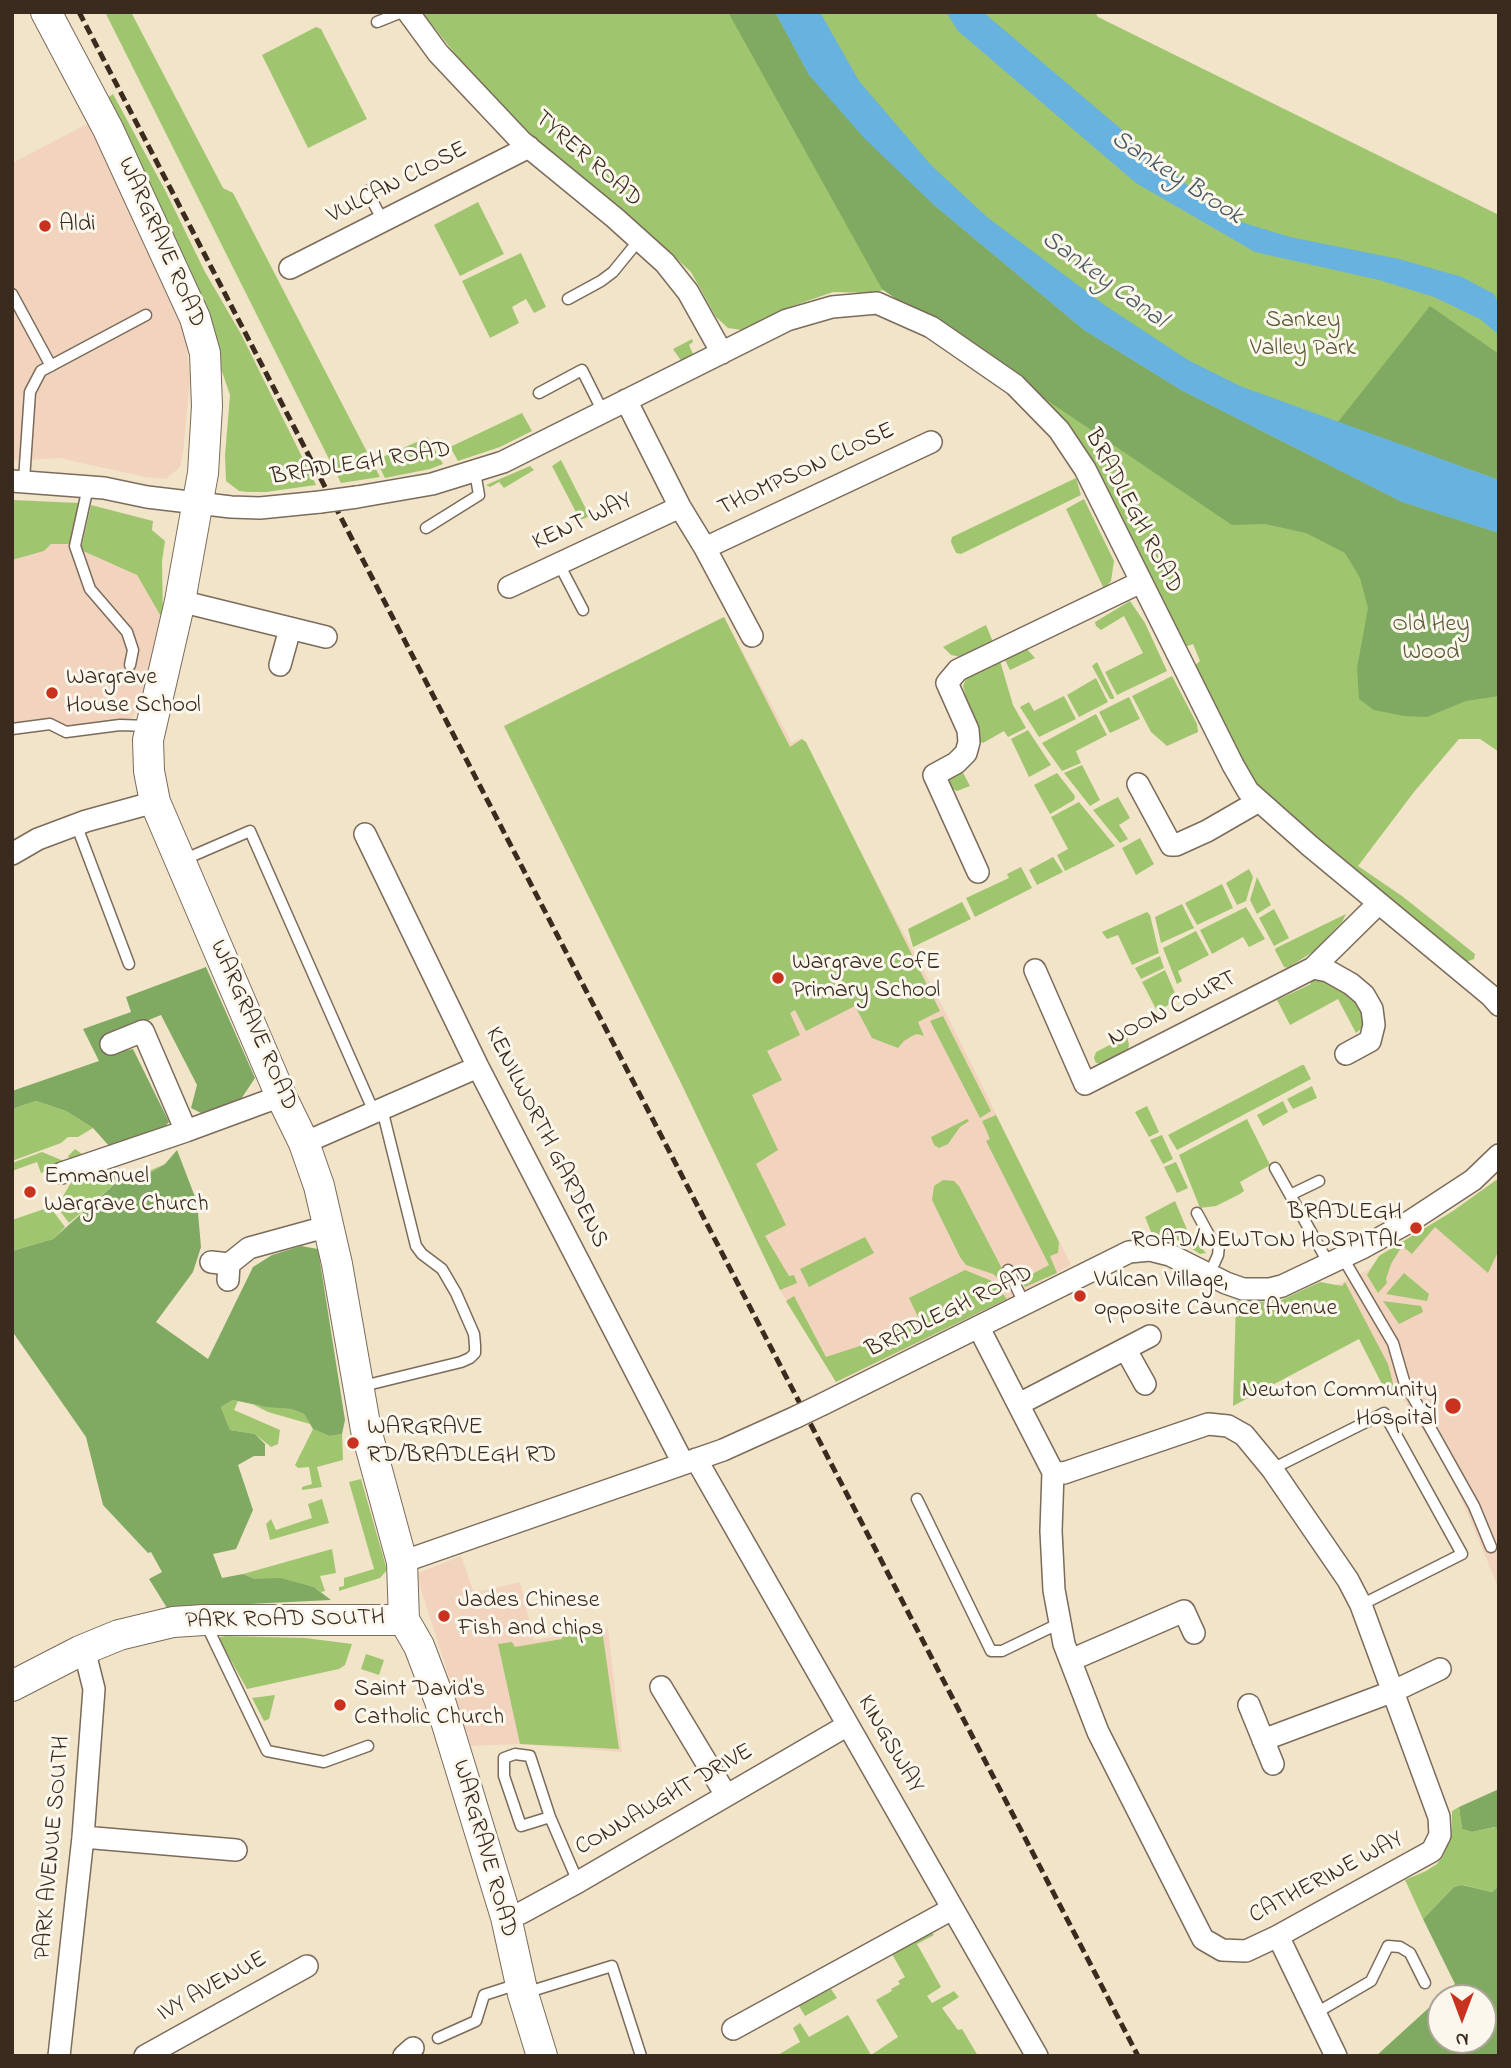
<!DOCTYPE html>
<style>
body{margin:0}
#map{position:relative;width:1511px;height:2068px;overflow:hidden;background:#f1e4c9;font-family:"Indie Flower",sans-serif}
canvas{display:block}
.frame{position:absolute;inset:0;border:14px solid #3b2a1e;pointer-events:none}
.north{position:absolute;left:1427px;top:1984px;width:70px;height:70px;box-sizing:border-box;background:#fbf7ec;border:2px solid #aea59a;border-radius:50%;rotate:180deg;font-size:19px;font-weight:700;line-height:28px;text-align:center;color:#3b2a1e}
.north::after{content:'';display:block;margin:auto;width:24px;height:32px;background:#c8321e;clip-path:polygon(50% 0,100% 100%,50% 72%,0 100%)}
</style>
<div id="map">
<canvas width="1511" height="2068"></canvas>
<div class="frame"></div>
<div class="north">N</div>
</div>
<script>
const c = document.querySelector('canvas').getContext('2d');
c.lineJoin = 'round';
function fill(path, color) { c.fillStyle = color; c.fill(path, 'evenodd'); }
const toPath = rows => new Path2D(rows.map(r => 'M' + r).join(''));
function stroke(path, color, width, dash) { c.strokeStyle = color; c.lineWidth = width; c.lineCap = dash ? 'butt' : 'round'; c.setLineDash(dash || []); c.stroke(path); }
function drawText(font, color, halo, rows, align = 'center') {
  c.font = font + ' "Indie Flower",sans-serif'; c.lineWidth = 6; c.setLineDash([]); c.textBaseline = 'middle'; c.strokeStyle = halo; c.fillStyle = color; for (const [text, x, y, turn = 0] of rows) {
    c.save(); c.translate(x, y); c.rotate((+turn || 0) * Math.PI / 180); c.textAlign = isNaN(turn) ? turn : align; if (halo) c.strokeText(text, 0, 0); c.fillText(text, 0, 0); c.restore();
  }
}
const built = toPath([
 [89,123,174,306,186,340,190,378,183,453,180,467,166,479,145,477,59,458,12,461,12,163],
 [51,544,71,544,137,575,163,620,146,695,125,729,65,738,53,729,12,735,12,560,44,551],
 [724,617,792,743,800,738,944,1009,1071,1265,1014,1296,836,1382,780,1290,681,1083,504,726],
 [1499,1178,1499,1589,1453,1479,1362,1332,1337,1285,1370,1269,1379,1256,1453,1211],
 [461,1556,474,1593,520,1582,534,1640,608,1628,622,1752,520,1744,471,1746,416,1574]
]);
const green = toPath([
 [105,12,131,12,223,188,233,193,380,477,341,483],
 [422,12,1095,12,1098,17,1499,215,1499,752,1480,739,1459,739,1414,792,1358,866,1402,896,1475,954,1474,959,1466,962,1277,805,1251,779,1193,667,1200,661,1193,644,1185,647,1067,425,1047,400,883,290,874,293,833,292,784,309,742,330,728,328,716,317,691,272,638,223,558,159,517,121,471,74],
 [316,27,321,29,367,119,308,148,262,55],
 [113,94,166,192,205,272,241,334,316,485,266,492,248,492,239,491,226,481,225,455,230,395,214,348,106,99],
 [478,202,504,254,460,276,434,225],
 [521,253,546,307,534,313,526,299,512,307,519,323,490,338,462,281],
 [692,339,693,342,689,345,693,354,682,362,673,349],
 [522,413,532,431,500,447,458,461,450,447],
 [428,437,443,464,430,469,385,478,376,460],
 [561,460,589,515,588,517,580,520,552,466],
 [530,466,534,470,504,488,499,482,490,487,486,485],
 [1076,478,1081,495,961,554,956,553,951,542,952,537],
 [1084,499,1114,561,1111,581,1104,589,1066,509],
 [12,500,79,503,71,544,51,544,44,551,12,560],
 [91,505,153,521,152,530,165,541,162,561,163,620,137,575,81,550],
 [1130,601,1145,623,1167,671,1117,695,1105,672,1143,653,1124,616,1101,630,1096,626,1095,622],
 [724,617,790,747,802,739,806,742,940,1011,918,1022,924,1036,917,1034,912,1036,904,1041,898,1048,872,1038,855,1006,806,1031,795,1010,790,1013,800,1035,767,1051,782,1080,752,1095,778,1150,756,1164,786,1225,765,1236,789,1276,794,1275,797,1283,780,1290,681,1083,504,726],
 [986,625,993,642,961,657,951,655,943,647],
 [1026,648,1035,658,1010,670,1004,658],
 [1000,661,1013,705,1026,728,1008,737,1004,731,983,743,977,740,963,686,966,679,977,670],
 [1097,662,1114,697,1114,699,1110,699,1092,666],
 [1172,676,1197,724,1198,732,1167,746,1151,732,1132,696],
 [1096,678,1108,702,1079,717,1067,695],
 [1064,696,1076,719,1039,737,1020,707,1029,702,1034,711],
 [1129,697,1140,719,1110,733,1099,712],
 [1096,714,1107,735,1076,751,1081,763,1062,771,1042,743],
 [1028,730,1051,765,1029,777,1011,739],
 [1082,765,1100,800,1090,806,1064,773],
 [960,767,970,786,957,791,949,787,947,780,949,775],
 [1057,773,1075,796,1074,800,1050,814,1034,785],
 [1118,797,1130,818,1119,825,1128,839,1120,843,1093,810],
 [1079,802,1115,846,1065,871,1057,855,1068,849,1051,817],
 [1140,838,1154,864,1136,875,1122,848],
 [1053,857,1063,872,1037,885,1029,870],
 [1021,867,1032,888,975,917,966,898,1009,878,1007,874],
 [1249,869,1253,877,1246,901,1237,905,1226,883],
 [1257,877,1271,905,1257,914,1250,900],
 [1222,884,1233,908,1197,925,1185,903],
 [962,902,971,919,913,947,908,929],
 [1182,904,1194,928,1161,943,1155,917],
 [1246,907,1265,939,1249,947,1243,937,1212,954,1200,930],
 [1274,909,1289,938,1274,946,1259,918],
 [1147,912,1150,915,1159,953,1132,965,1118,935,1107,939,1102,932],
 [1346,914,1342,922,1314,951,1288,968,1284,967,1275,950,1276,948],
 [1196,931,1209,955,1178,971,1182,981,1177,984,1163,948],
 [1160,956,1164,968,1141,979,1135,968],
 [1165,970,1178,1000,1157,1011,1142,982],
 [1310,980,1329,981,1355,1000,1365,1017,1362,1028,1356,1033,1338,999,1290,1025,1277,1000,1311,984],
 [943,1016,991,1111,980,1118,930,1021],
 [1127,1036,1129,1045,1127,1053,1105,1064,1096,1063,1094,1058,1096,1052],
 [1302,1065,1304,1065,1311,1079,1177,1150,1168,1135],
 [1312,1086,1317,1098,1293,1109,1287,1099],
 [36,1101,66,1111,93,1128,78,1137,68,1137,61,1143,12,1161,12,1109],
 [1283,1101,1288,1112,1263,1126,1257,1115],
 [1147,1106,1159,1132,1149,1137,1135,1112],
 [996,1115,1059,1242,1058,1253,1050,1256,1057,1273,1025,1287,1016,1270,1032,1274,1049,1265,986,1141,990,1139,982,1121],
 [967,1119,969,1121,960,1127,948,1144,939,1148,934,1145,931,1137],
 [1247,1119,1270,1165,1240,1182,1244,1191,1240,1194,1216,1206,1200,1208,1179,1155],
 [1162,1135,1173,1159,1163,1164,1150,1140],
 [75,1149,82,1154,82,1161,57,1171,56,1168,41,1173,37,1162,12,1171,12,1163,42,1152,71,1164,68,1156],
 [1176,1162,1188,1188,1177,1193,1164,1167],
 [165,1164,148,1174,118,1181,69,1223,57,1207,74,1177,85,1174,89,1179,94,1176,93,1171,108,1165,118,1177,142,1174],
 [1499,1178,1499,1250,1488,1273,1435,1227,1412,1254,1402,1246,1391,1264,1386,1279,1387,1283,1378,1293,1367,1275,1379,1256,1453,1211],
 [943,1180,954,1181,959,1186,1008,1280,1004,1283,993,1274,966,1265,960,1257,932,1200,934,1186],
 [1175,1201,1188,1232,1206,1253,1200,1254,1178,1240,1156,1237,1152,1234,1145,1217],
 [50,1207,65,1227,53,1239,12,1251,12,1220],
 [865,1237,874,1253,809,1287,800,1269],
 [965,1270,992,1281,1007,1299,836,1382,786,1301,794,1296,826,1357,869,1343,919,1319,909,1298],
 [1404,1273,1429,1294,1427,1301,1386,1294],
 [1320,1282,1342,1286,1345,1282,1388,1364,1394,1387,1392,1393,1388,1396,1359,1339,1233,1406,1236,1301,1277,1302],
 [1383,1301,1421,1306,1423,1312,1399,1324],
 [233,1400,238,1401,234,1410,280,1430,278,1444,271,1447,255,1434,230,1430,221,1407],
 [254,1405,291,1409,304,1414,310,1424,268,1412],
 [313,1429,329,1436,342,1434,343,1460,317,1467,322,1487,302,1490,302,1487,312,1484,309,1467,298,1468,295,1465],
 [361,1479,387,1570,380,1578,339,1591,339,1587,344,1586,344,1578,374,1569,349,1482],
 [322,1499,329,1523,270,1540,266,1524,271,1519,276,1530,312,1518,308,1504],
 [332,1549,336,1573,320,1576,325,1591,321,1592,314,1587,280,1579,255,1579,243,1574],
 [602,1629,619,1749,520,1744,498,1644,512,1642,515,1647,562,1639,563,1635],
 [225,1636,305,1638,352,1644,345,1665,339,1669,247,1689,220,1641,220,1637],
 [366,1654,384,1660,379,1675,361,1669],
 [275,1695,269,1719,264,1721,252,1698],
 [1459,1807,1462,1829,1472,1832,1496,1827,1499,1831,1499,1886,1492,1892,1463,1885,1454,1887,1423,1919,1405,1880,1426,1871,1437,1864,1443,1856,1452,1835,1452,1811],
 [931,1932,934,1935,917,1944,941,1987,927,1996,932,2003,954,1991,959,1997,942,2008,958,2030,962,2029,978,2056,776,2056,800,2042,793,2028,800,2023,809,2037,848,2015,871,2055,898,2037,876,2000,892,1991,891,1989,900,1984,898,1981,905,1977,892,1954],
 [831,1989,837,1998,805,2016,799,2006]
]);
const forest = toPath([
 [728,12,775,12,809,75,934,205,1084,330,1181,390,1402,502,1499,533,1499,696,1466,701,1427,717,1404,716,1374,710,1359,699,1357,668,1368,608,1360,578,1345,553,1306,533,1265,524,1232,525,882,289],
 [1430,306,1499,354,1499,480,1338,422],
 [206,967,255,1078,239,1102,211,1112,201,1113,191,1108,197,1085,161,1015,100,1040,108,1054,133,1049,169,1122,163,1129,110,1147,93,1128,66,1111,36,1101,12,1109,12,1091,99,1061,83,1029,131,1012,126,997],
 [177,1150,197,1202,201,1247,193,1272,156,1322,208,1359,253,1267,272,1255,301,1246,318,1249,345,1420,342,1434,329,1436,313,1429,304,1414,291,1409,266,1407,233,1400,221,1407,230,1430,255,1434,265,1444,265,1456,254,1456,238,1465,253,1510,236,1549,213,1554,222,1578,243,1574,255,1579,280,1578,314,1587,331,1600,167,1608,149,1579,162,1572,151,1552,148,1553,103,1505,86,1437,12,1331,12,1251,53,1239,118,1181,148,1174,165,1164],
 [1499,1789,1499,1831,1495,1827,1472,1832,1462,1829,1459,1807],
 [1462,1885,1492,1892,1499,1886,1499,2056,1376,2056,1455,1984,1423,1919,1454,1887],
 [1483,1998,1483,2040,1441,2040,1441,1998]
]);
const water = toPath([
 [775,12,820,12,859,81,931,165,987,217,1106,306,1188,360,1240,386,1499,480,1499,533,1402,502,1181,390,1084,330,934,205,865,139,809,75],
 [946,12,983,12,1200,196,1244,223,1290,237,1399,259,1462,277,1494,294,1499,304,1499,335,1480,319,1434,297,1379,280,1255,252,1136,183,958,31]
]);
const lane = toPath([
 [377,22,402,12],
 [367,191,383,221],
 [12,294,51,366],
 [568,299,601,281,613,272,639,240],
 [539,393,582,370,603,412],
 [24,480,30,392,41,371,146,315],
 [88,487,75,546,90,589,127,632,133,650,130,665],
 [426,528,479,495,475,472],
 [559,564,583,610],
 [12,729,50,724,66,732,120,725,149,726],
 [76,824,129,964],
 [183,860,250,831,374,1112],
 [1275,1168,1329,1264],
 [1290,1195,1319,1181],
 [1197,1213,1210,1237,1219,1245,1218,1255,1209,1275],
 [1343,1258,1393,1343,1404,1381,1474,1506,1491,1547],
 [1008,1270,1025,1305],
 [359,1387,461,1362,470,1358,475,1353,475,1345,474,1334,456,1293,442,1269,422,1254,416,1246,382,1109],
 [1272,1469,1384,1413,1462,1554,1361,1605],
 [917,1499,991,1651,1002,1651,1060,1623],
 [205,1622,267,1751,324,1762,368,1746],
 [550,1817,521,1826,504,1776,504,1758,515,1754,530,1756,550,1817,578,1882],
 [525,1993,612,1966,641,2056],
 [1316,2013,1371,1981,1388,1946,1400,1947,1410,1953,1425,1983],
 [438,2038,476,2021,484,1995,518,1984]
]);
const street = toPath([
 [408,12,438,53,521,141,615,218,665,263,688,292,722,353],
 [290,268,529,147],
 [626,400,680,507,705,548,752,636],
 [12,481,104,488,147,497,231,507,260,508,320,502],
 [357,497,432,484,503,462,787,320,832,307,877,303,931,327,1015,385,1059,430,1085,469,1233,765,1248,791,1310,846,1491,996,1499,1005],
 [705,548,931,442],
 [509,587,680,507],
 [180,601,326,637],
 [280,665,290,629],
 [1138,784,1171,845,1176,845,1207,831,1259,801],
 [365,834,478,1067,683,1463],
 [12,854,38,839,86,821,155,802],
 [978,872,934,775,956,763,966,753,969,742,968,730,947,683,958,670,1141,582],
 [1313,968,1328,971,1351,984,1364,995,1372,1009,1374,1025,1370,1041,1346,1054],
 [1035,970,1085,1084,1313,968,1379,903],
 [111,1044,143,1031,186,1131],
 [304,1143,478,1067],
 [62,1173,186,1131,281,1096],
 [211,1262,229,1264,228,1280],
 [229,1264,249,1248,329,1226],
 [979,1328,1053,1472,1051,1531,1054,1590,1064,1644,1098,1732,1203,1939,1222,1950,1246,1951,1278,1936,1432,1851,1440,1835,1439,1817,1361,1605,1348,1580,1272,1469,1244,1435,1228,1426,1208,1424,1064,1473,1053,1472],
 [1126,1350,1145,1384],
 [823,1404,1129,1252,1150,1250,1170,1255,1226,1283,1243,1289,1270,1289,1282,1286,1362,1248,1409,1222,1473,1180,1499,1155],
 [1019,1404,1150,1336],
 [696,1459,1037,2056],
 [402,1562,723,1450,796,1417],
 [1071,1660,1184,1611,1194,1633],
 [661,1687,726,1795],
 [1249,1705,1273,1764],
 [1263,1740,1394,1691,1440,1669],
 [83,1837,236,1850],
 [506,1917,521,1913,578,1882,848,1725],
 [1278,1936,1336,2056],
 [733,2029,952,1909],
 [59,2056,83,1837,94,1689,87,1661,80,1651],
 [145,2056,307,1966],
 [404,2056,413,2048]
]);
const secondary = toPath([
 [46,12,108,129,195,318,205,353,207,406,203,473,180,601,148,740,149,771,155,802,281,1096,304,1143,319,1186,337,1264,366,1430,402,1562,404,1620,419,1646,440,1701,506,1917,523,1994,542,2056],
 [12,1686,80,1651,119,1635,173,1622,204,1620,404,1620]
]);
const rail = toPath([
 [79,12,1138,2056]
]);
const streetBridge = toPath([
 [320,502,357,497],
 [796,1417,823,1404]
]);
const markers = [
 [45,226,7,"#c8321e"],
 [52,693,7,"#c8321e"],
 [778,978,7,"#c8321e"],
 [30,1192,7,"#c8321e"],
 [1416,1228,7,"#c8321e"],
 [1080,1296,7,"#c8321e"],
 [1453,1406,9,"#c8321e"],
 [353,1443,7,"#c8321e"],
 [444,1616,7,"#c8321e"],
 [340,1705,7,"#c8321e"]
];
const streetNames = [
 ["TYRER ROAD",587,160,41],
 ["VULCAN CLOSE",398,184,-27],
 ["WARGRAVE ROAD",160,243,66],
 ["BRADLEGH ROAD",361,465,-9],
 ["THOMPSON CLOSE",807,471,-25],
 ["BRADLEGH ROAD",1132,512,62],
 ["KENT WAY",583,523,-25],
 ["NOON COURT",1173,1010,-27],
 ["WARGRAVE ROAD",252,1026,66],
 ["KENILWORTH GARDENS",545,1138,63],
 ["BRADLEGH ROAD",950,1313,-26],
 ["PARK ROAD SOUTH",285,1621,-1],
 ["KINGSWAY",889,1745,60],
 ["CONNAUGHT DRIVE",665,1801,-30],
 ["PARK AVENUE SOUTH",54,1848,-85],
 ["WARGRAVE ROAD",483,1849,74],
 ["CATHERINE WAY",1327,1879,-28],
 ["IVY AVENUE",213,1988,-29]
];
const poiNames = [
 ["Aldi",59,226],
 ["Wargrave",66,679],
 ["House School",66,707],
 ["Wargrave CofE",792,964],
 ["Primary School",792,992],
 ["Emmanuel",44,1178],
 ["Wargrave Church",44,1206],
 ["BRADLEGH",1402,1214,"right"],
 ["ROAD/NEWTON HOSPITAL",1402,1242,"right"],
 ["Vulcan Village,",1094,1282],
 ["opposite Caunce Avenue",1094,1310],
 ["Newton Community",1437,1392,"right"],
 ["Hospital",1437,1420,"right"],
 ["WARGRAVE",367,1429],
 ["RD/BRADLEGH RD",367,1457],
 ["Jades Chinese",458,1602],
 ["Fish and chips",458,1630],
 ["Saint David's",354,1691],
 ["Catholic Church",354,1719]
];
const parkNames = [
 ["Sankey",1303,322],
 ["Valley Park",1303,350],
 ["Old Hey",1431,626],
 ["Wood",1431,654]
];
const waterNames = [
 ["Sankey Brook",1176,179,33],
 ["Sankey Canal",1103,281,36]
];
fill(built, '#f2d4be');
fill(green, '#a0c56f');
fill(forest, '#80aa62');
fill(water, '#68b2e0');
stroke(lane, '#7b6b5a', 13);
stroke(street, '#7b6b5a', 24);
stroke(secondary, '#7b6b5a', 32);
stroke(lane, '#fff', 10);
stroke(street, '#fff', 21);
stroke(secondary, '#fff', 30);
stroke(rail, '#3b2a1e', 5, [10, 5]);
stroke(streetBridge, '#7b6b5a', 24, []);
stroke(streetBridge, '#fff', 21);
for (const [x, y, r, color] of markers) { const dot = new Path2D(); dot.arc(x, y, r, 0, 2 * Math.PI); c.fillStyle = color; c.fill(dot); stroke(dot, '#fbf7ec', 2.5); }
drawText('24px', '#3b2a1e', '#fbf7ec', streetNames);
drawText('24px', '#3b2a1e', '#fbf7ec', poiNames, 'left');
drawText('24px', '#595836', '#fbf7ec', parkNames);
drawText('italic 26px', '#4b5a62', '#fbf7ec', waterNames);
</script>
